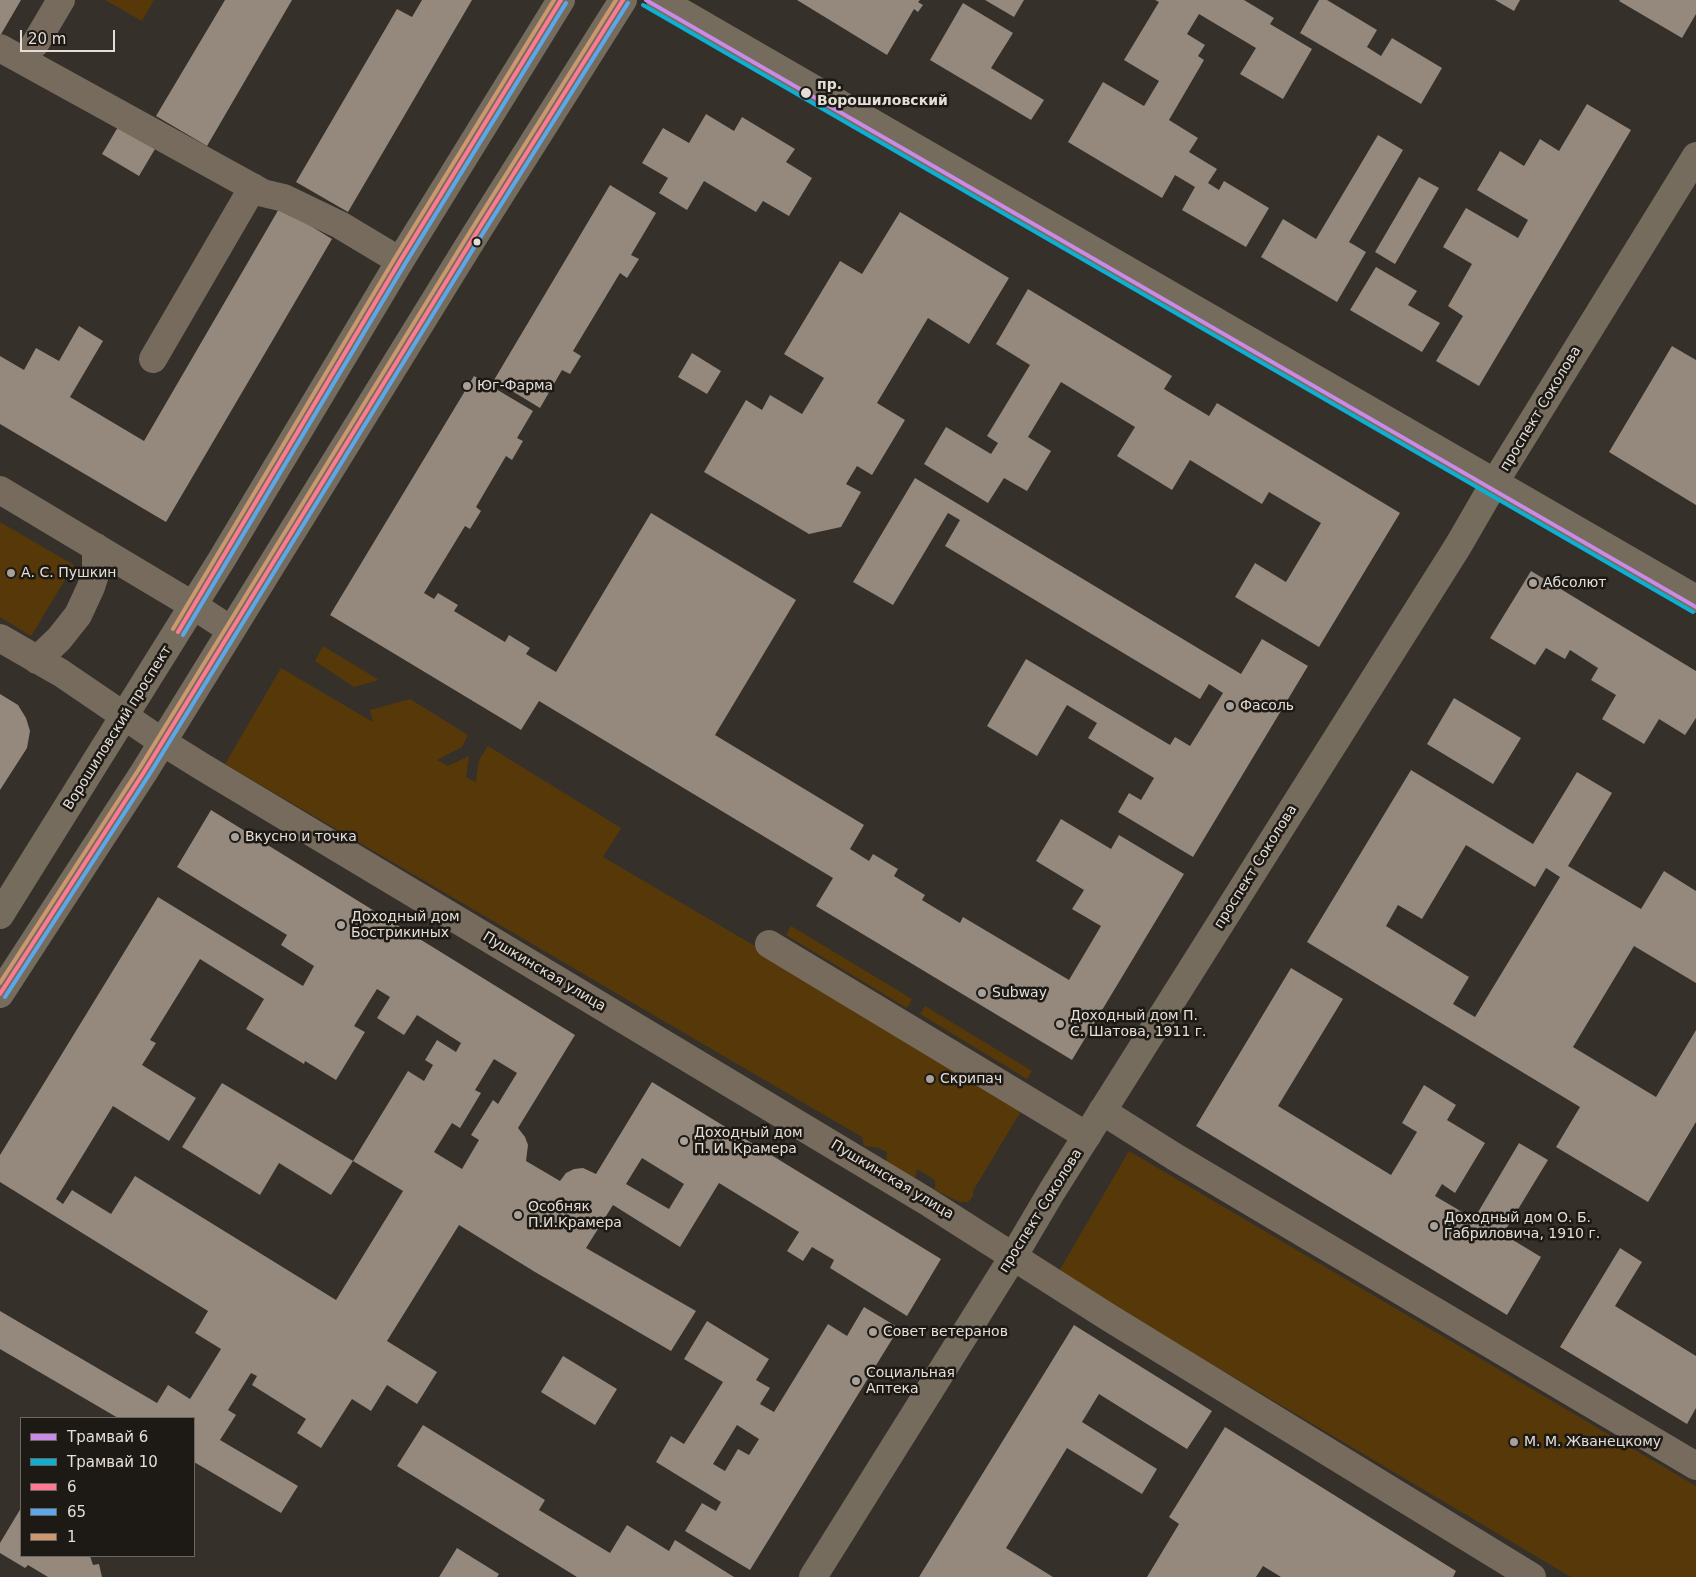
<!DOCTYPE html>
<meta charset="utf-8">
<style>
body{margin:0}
#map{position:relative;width:1696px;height:1577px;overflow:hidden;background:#35302a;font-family:"DejaVu Sans",sans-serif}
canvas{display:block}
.legend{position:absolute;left:20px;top:1417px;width:175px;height:140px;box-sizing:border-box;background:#1d1914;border:1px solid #6d6862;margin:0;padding:6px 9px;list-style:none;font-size:15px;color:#e5ded7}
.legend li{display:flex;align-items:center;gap:10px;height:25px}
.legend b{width:25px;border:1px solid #6d6862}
.scale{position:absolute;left:20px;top:30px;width:95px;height:22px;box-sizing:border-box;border:2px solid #e5ded7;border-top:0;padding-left:6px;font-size:15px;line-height:18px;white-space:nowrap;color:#e5ded7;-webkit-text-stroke:4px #1d1914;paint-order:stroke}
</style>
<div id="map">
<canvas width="1696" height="1577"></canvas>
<ul class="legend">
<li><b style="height:6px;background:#ca8be6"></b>Трамвай 6</li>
<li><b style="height:6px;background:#0dafd3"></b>Трамвай 10</li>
<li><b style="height:6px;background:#fe7a93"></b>6</li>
<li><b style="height:6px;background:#5aa8eb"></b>65</li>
<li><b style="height:6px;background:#cd976f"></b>1</li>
</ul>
<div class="scale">20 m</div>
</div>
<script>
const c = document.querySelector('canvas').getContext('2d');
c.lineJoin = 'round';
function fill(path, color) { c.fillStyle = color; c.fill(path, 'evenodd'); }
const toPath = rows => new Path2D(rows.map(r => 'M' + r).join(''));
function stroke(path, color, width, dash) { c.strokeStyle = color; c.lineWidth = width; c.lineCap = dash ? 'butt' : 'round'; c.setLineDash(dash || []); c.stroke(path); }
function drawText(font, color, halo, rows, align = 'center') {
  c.font = font + ' "DejaVu Sans",sans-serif'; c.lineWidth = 5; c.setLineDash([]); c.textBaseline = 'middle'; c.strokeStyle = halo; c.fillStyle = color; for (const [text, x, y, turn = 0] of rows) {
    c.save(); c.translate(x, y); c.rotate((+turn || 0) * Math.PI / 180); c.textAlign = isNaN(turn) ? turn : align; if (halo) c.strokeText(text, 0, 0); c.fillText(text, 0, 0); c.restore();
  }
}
const green = toPath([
 [105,0,154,0,142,21],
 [0,522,74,565,31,636,0,617],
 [323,646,379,680,354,687,315,661],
 [281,668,373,722,370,710,410,699,468,735,462,747,437,760,448,766,469,756,466,777,476,782,479,760,488,746,621,828,603,857,784,963,1021,1111,973,1191,973,1196,968,1202,960,1202,935,1190,935,1180,917,1169,915,1178,886,1163,887,1152,879,1148,864,1146,862,1137,225,764],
 [791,926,912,999,907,1008,786,935],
 [925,1006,1032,1071,1027,1079,920,1014],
 [1129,1151,1696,1486,1696,1577,1571,1577,1058,1273]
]);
const building = toPath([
 [0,0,21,0,0,36],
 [225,0,292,0,207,146,156,116],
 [422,0,472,0,348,212,296,182,397,9,412,17],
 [797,0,920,0,918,2,923,5,918,12,914,9,887,55],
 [985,0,1024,0,1014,17],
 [1155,0,1244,0,1274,18,1270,24,1312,49,1283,99,1240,74,1256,48,1199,14,1187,34,1205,45,1198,56,1204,60,1169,120,1198,138,1189,152,1217,169,1208,183,1219,190,1224,181,1269,208,1246,247,1182,210,1195,187,1175,175,1162,198,1068,142,1103,82,1144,106,1159,81,1124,60,1159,2],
 [1319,0,1327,0,1377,30,1367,47,1381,56,1392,38,1442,68,1421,104,1300,33],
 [1495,0,1520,0,1514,11],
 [1620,0,1696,0,1696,14,1682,38,1619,1],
 [963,3,1013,33,991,68,1044,100,1031,120,930,60],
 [1587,104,1631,130,1479,386,1436,361,1463,316,1448,306,1472,264,1443,247,1466,208,1518,238,1528,220,1477,190,1500,151,1524,166,1540,139,1559,151],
 [706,114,734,131,742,117,795,149,786,162,812,178,789,216,763,201,756,212,704,181,687,210,659,193,668,178,642,163,663,128,689,143],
 [118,127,155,149,139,176,102,154],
 [1378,135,1403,150,1349,242,1366,252,1337,302,1261,257,1283,219,1316,239],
 [1419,177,1439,188,1395,264,1375,252],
 [610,185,656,213,631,255,639,259,627,278,620,273,573,351,581,356,570,374,562,370,540,408,494,380],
 [280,207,332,239,166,522,0,424,0,356,24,370,36,348,59,361,79,326,103,341,70,397,144,441],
 [900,212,1009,278,969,344,928,318,877,403,905,420,872,475,857,466,846,484,861,492,841,527,809,534,704,472,746,400,762,410,770,395,802,414,824,378,784,354,840,261,862,274],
 [1376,267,1417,291,1408,305,1440,323,1422,352,1350,310],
 [1028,289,1172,376,1164,389,1209,416,1217,403,1400,513,1319,647,1235,597,1255,563,1286,582,1321,523,1269,492,1262,504,1190,460,1172,490,1117,456,1135,427,1061,382,1028,437,1051,451,1027,491,1004,478,988,503,924,464,946,427,991,454,998,443,987,436,1030,365,996,344],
 [1672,346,1696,360,1696,505,1609,452],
 [692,353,721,371,707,394,678,377],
 [474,376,533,411,517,438,523,441,512,460,506,456,476,507,481,511,470,529,465,526,424,593,434,599,438,593,458,605,454,611,505,642,509,635,530,648,526,654,556,672,651,513,796,600,715,735,864,825,850,849,869,861,873,854,898,869,894,876,925,895,922,900,960,923,963,917,1069,980,1101,926,1072,909,1084,890,1036,861,1061,819,1111,849,1119,835,1184,874,1072,1060,816,906,833,878,539,701,521,730,330,615],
 [915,478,1241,674,1262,639,1308,666,1193,857,1118,812,1129,793,1141,800,1154,778,1088,738,1097,723,1067,705,1037,756,987,726,1026,659,1170,745,1175,737,1190,746,1223,693,1209,684,1200,699,945,546,960,520,948,513,893,605,853,582],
 [1531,571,1696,671,1696,718,1685,735,1659,719,1644,744,1602,719,1616,695,1591,680,1598,668,1570,650,1565,659,1546,648,1535,665,1490,638],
 [0,694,18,705,26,718,30,731,27,748,0,790],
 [1454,698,1521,738,1493,784,1427,744],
 [1411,770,1533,844,1577,772,1612,793,1568,866,1641,909,1664,871,1696,891,1696,983,1634,946,1573,1047,1656,1097,1696,1030,1696,1122,1648,1202,1556,1147,1580,1107,1307,942],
 [1466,845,1535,887,1546,868,1560,877,1475,1017,1453,1004,1469,977,1386,926,1398,905,1422,919],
 [211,810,575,1035,518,1128,525,1137,528,1145,526,1161,560,1181,566,1173,574,1169,583,1168,596,1174,652,1082,941,1259,907,1316,830,1268,834,1260,812,1247,803,1261,787,1251,799,1232,719,1183,680,1247,613,1205,586,1248,696,1311,671,1351,535,1272,459,1225,387,1341,437,1372,417,1404,387,1385,371,1411,352,1399,321,1448,297,1433,306,1419,252,1385,257,1376,251,1373,228,1410,236,1415,220,1440,298,1486,281,1513,194,1462,194,1418,118,1418,0,1349,0,1311,157,1403,168,1385,190,1399,221,1349,195,1333,208,1311,0,1182,0,1155,158,897,303,986,314,966,281,945,287,935,177,867],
 [200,959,264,999,246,1029,304,1064,305,1061,336,1080,365,1032,354,1026,377,989,390,997,377,1018,404,1035,417,1015,461,1043,456,1052,437,1040,425,1060,433,1065,424,1081,408,1071,353,1161,403,1191,336,1300,135,1176,111,1214,72,1190,63,1204,56,1199,113,1106,169,1141,196,1098,142,1065,156,1043,150,1040],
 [494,1059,517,1073,498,1104,493,1100,471,1135,479,1140,462,1169,434,1152,452,1123,460,1128,481,1093,475,1090],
 [642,1158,684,1184,669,1209,626,1184],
 [1291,968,1343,999,1278,1106,1391,1175,1417,1132,1402,1123,1424,1085,1456,1105,1447,1120,1485,1143,1455,1193,1442,1184,1435,1196,1474,1219,1519,1143,1548,1160,1503,1234,1541,1257,1507,1315,1196,1126],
 [222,1083,353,1161,331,1195,279,1163,260,1195,182,1147],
 [1620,1248,1642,1262,1615,1306,1696,1356,1696,1408,1687,1424,1560,1347],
 [864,1307,899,1328,750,1570,685,1531,702,1503,716,1511,721,1502,656,1462,671,1436,684,1444,723,1382,684,1359,707,1321,769,1359,756,1380,770,1388,760,1404,774,1412,828,1324,847,1336],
 [737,1425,759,1439,749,1455,738,1449,725,1471,713,1464],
 [1074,1325,1212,1411,1187,1449,1099,1394,1082,1422,1157,1469,1142,1494,1067,1448,1006,1548,1053,1577,919,1577],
 [563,1356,617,1389,595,1425,541,1392],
 [423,1425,545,1500,539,1510,610,1553,627,1525,669,1551,675,1540,734,1577,577,1577,397,1466],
 [1225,1427,1456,1571,1453,1577,1281,1577,1263,1566,1256,1577,1147,1577,1179,1524,1169,1517],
 [21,1508,21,1556,90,1556,93,1565,99,1564,102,1577,48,1577,28,1565,25,1568,0,1553,0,1543],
 [457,1548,499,1574,497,1577,439,1577]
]);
const minor = toPath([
 [35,44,61,0],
 [0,48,263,193,284,198,340,225,400,261],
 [153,359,253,187],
 [0,490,194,606,231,630],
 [0,638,61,673,161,741,201,766,926,1201,1108,1317,1532,1577],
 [37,660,59,639,78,615,91,587,96,571,96,547],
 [769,944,1087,1136],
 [1102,1111,1175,1157,1696,1466]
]);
const major = toPath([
 [660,0,1696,599],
 [0,915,222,559,400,261,561,0],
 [0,994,144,772,475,235,623,0],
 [813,1577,1013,1257,1052,1191,1458,546,1495,482,1696,156]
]);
const bus1 = toPath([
 [178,632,400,261,561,0],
 [0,994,144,772,475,235,623,0]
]);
const bus2 = toPath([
 [183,635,405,264,566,3],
 [5,997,149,775,480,238,628,3]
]);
const bus3 = toPath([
 [173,629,395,258,554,0],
 [0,983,139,769,470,232,616,0]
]);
const tram1 = toPath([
 [646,0,1696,607]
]);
const tram2 = toPath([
 [643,5,1693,612]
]);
const markers = [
 [806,93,6,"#e5ded7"],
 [477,242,4.5,"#e5ded7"],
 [467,386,5,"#a7a19a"],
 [11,573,5,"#a7a19a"],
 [1533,583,5,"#a7a19a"],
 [1230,706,5,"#a7a19a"],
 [235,837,5,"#a7a19a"],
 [341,925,5,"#a7a19a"],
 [982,993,5,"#a7a19a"],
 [1060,1024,5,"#a7a19a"],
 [930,1079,5,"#a7a19a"],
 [684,1141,5,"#a7a19a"],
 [518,1215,5,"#a7a19a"],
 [1434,1226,5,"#a7a19a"],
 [873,1332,5,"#a7a19a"],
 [856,1381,5,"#a7a19a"],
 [1514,1442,5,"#a7a19a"]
];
const stopNames = [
 ["пр.",817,85],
 ["Ворошиловский",817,101]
];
const poiNames = [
 ["Юг-Фарма",477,386],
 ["А. С. Пушкин",21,573],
 ["Абсолют",1543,583],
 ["Фасоль",1240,706],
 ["Вкусно и точка",245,837],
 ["Доходный дом",351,917],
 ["Бострикиных",351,933],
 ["Subway",992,993],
 ["Доходный дом П.",1070,1016],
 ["С. Шатова, 1911 г.",1070,1032],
 ["Скрипач",940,1079],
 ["Доходный дом",694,1133],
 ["П. И. Крамера",694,1149],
 ["Особняк",528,1207],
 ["П.И.Крамера",528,1223],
 ["Доходный дом О. Б.",1444,1218],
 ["Габриловича, 1910 г.",1444,1234],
 ["Совет ветеранов",883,1332],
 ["Социальная",866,1373],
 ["Аптека",866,1389],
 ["М. М. Жванецкому",1524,1442]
];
const streetNames = [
 ["проспект Соколова",1541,409,-59],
 ["Ворошиловский проспект",118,728,-58],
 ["проспект Соколова",1256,867,-58],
 ["Пушкинская улица",544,972,31],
 ["Пушкинская улица",892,1180,31],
 ["проспект Соколова",1041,1211,-58]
];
fill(green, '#573909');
fill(building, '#94897c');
stroke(minor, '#766b5d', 28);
stroke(major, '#766c5d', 28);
stroke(bus1, '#fe7a93', 4);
stroke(bus2, '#5aa8eb', 4);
stroke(bus3, '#cd976f', 4);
stroke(tram1, '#ca8be6', 4);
stroke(tram2, '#0dafd3', 4);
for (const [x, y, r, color] of markers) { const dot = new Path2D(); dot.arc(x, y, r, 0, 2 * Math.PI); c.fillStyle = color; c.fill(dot); stroke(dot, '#1d1914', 2); }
drawText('bold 14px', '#e5ded7', '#1d1914', stopNames, 'left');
drawText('14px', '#e5ded7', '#1d1914', poiNames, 'left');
drawText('14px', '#e5ded7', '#1d1914', streetNames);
</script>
